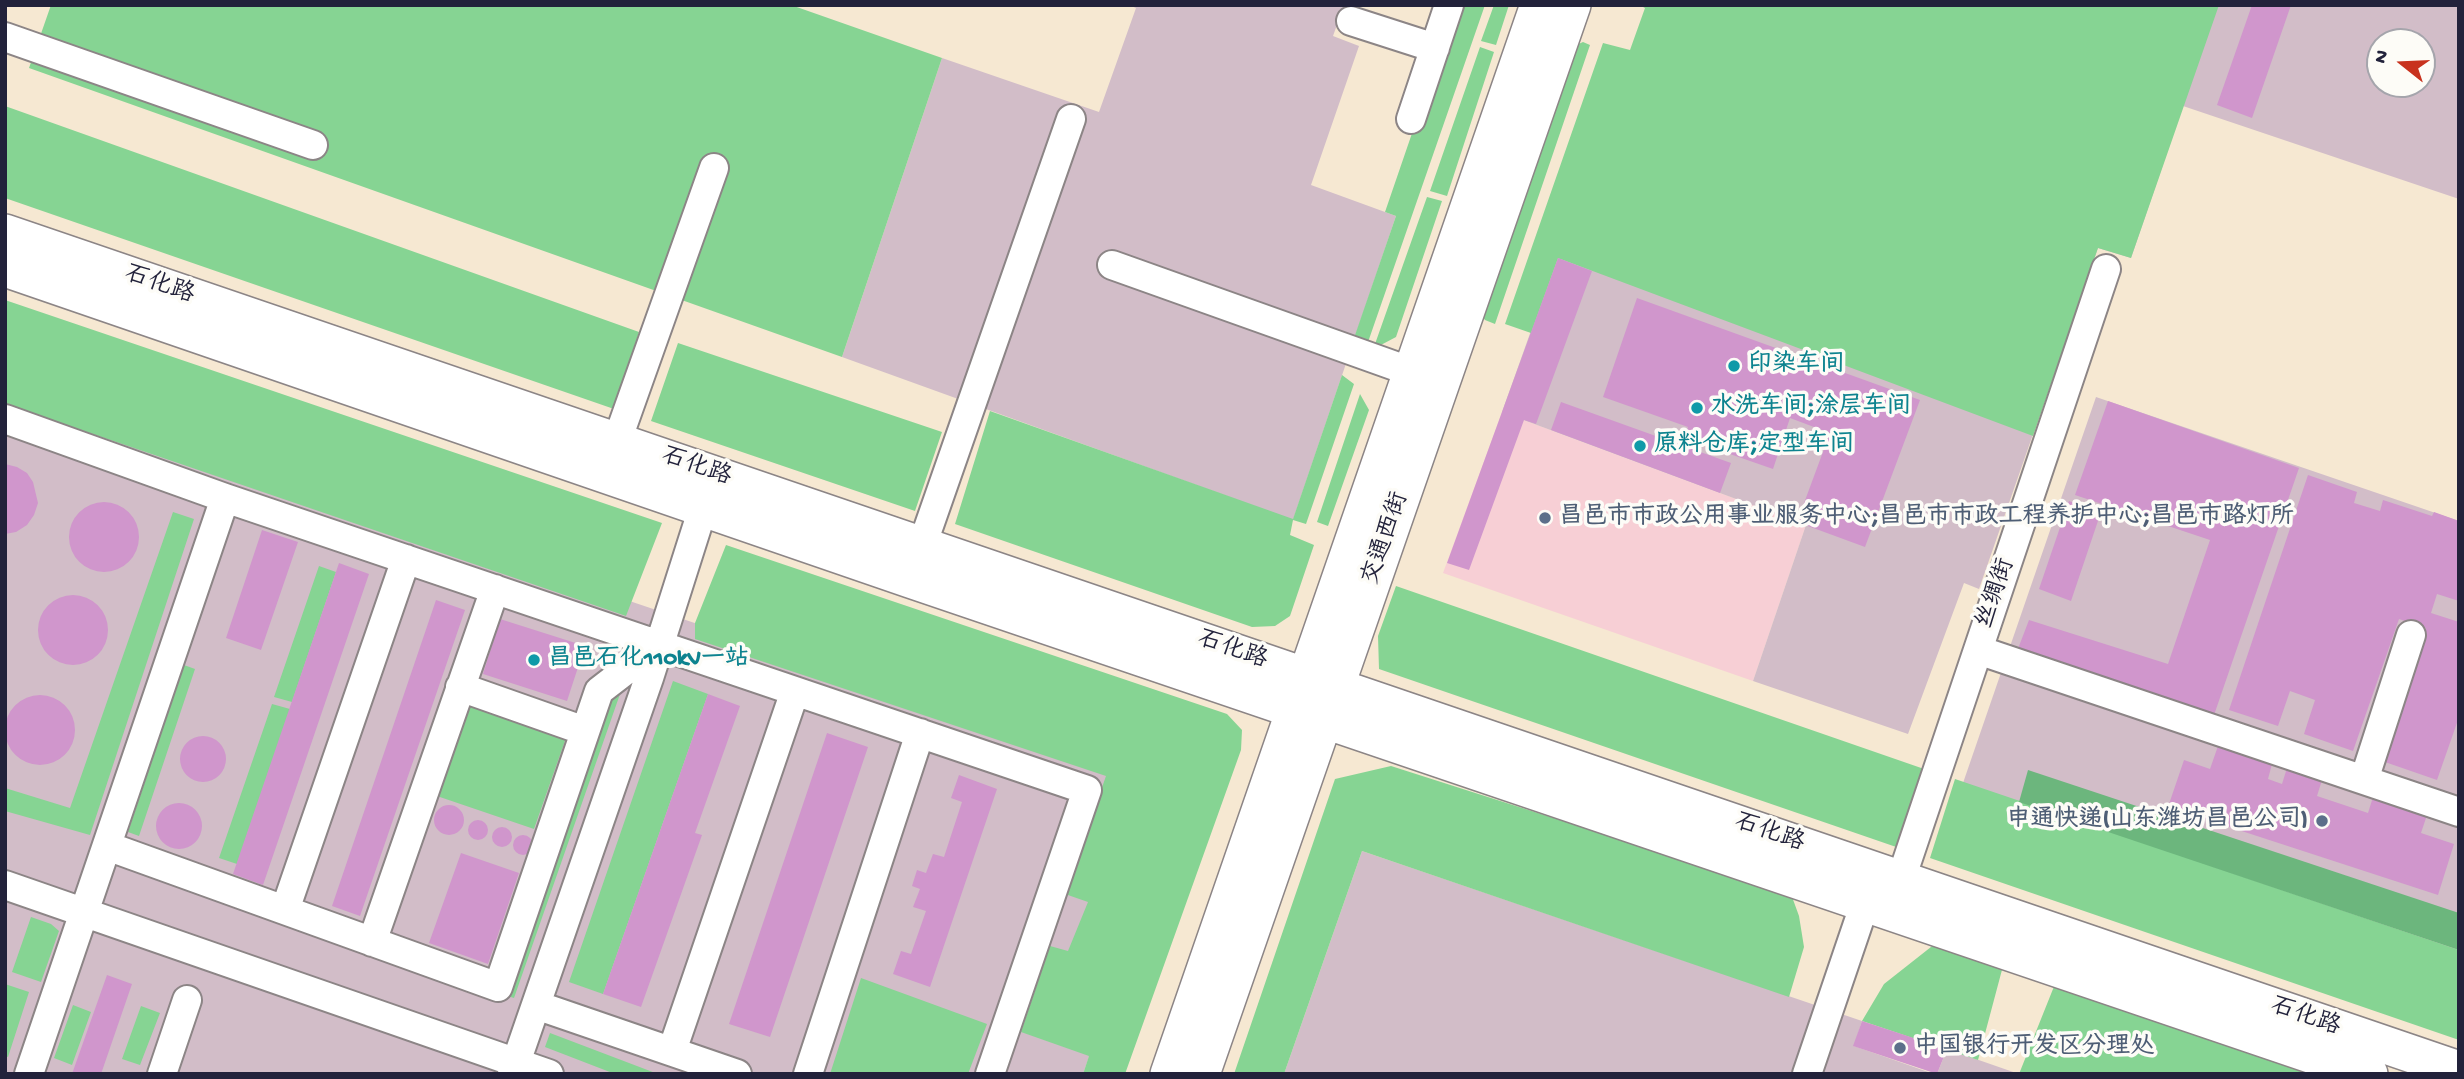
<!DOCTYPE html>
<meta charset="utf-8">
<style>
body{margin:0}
#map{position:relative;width:2464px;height:1079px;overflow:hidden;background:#f6e8d2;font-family:"Gochi Hand",sans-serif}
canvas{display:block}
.frame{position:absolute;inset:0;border:7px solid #22223b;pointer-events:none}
.north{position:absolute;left:2366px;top:28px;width:70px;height:70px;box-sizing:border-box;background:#fdfcf7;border:2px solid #a5a5ac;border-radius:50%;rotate:288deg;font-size:19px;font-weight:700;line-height:28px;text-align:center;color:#22223b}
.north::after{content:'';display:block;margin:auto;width:24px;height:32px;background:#c8321e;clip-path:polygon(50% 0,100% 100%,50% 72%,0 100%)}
</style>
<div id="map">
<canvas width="2464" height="1079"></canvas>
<div class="frame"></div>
<div class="north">N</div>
</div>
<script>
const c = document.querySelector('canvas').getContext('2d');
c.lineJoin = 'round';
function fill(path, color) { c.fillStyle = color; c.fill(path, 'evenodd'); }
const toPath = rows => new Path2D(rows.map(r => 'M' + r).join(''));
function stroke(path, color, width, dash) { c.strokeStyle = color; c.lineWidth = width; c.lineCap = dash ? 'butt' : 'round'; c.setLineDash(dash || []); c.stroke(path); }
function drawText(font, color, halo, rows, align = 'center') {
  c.font = font + ' "Gochi Hand","LXGW WenKai TC",sans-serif'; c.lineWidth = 7; c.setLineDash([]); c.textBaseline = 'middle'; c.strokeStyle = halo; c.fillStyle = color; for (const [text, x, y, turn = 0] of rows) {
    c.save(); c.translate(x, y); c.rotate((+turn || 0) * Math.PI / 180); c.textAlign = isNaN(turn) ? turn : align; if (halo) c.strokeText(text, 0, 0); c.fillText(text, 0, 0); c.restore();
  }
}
const built = toPath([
 [1502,412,1806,525,1753,681,1443,573]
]);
const industrial = toPath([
 [1129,5,1344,5,1333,36,1359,46,1311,185,1396,216,1293,520,842,357,942,58,1099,112,1136,8],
 [1647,5,2459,5,2459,199,2183,106,2131,258,2098,248,1979,589,1964,583,1908,734,1753,681,1806,525,1502,412],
 [2380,42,2422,42,2422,84,2380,84],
 [5,390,1183,788,1083,1074,5,1074],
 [2096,397,2459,521,2459,950,1963,783],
 [1362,851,1862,1021,1854,1046,1934,1074,1284,1074],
 [1947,1049,2019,1074,1937,1074]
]);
const green = toPath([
 [51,5,791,5,942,58,842,357,29,68],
 [1456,5,1485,5,1367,345,1353,341,1396,216,1385,212],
 [1494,5,1509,5,1496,45,1481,41],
 [1639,5,2219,5,2131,258,2098,248,2033,436,1558,258,1531,333,1505,324,1603,43,1630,50,1645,8],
 [1583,42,1590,45,1495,324,1485,320,1480,314,1574,46],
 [1480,47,1494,52,1447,196,1430,191],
 [5,106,639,332,614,409,5,198],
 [1427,197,1442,201,1396,337,1379,346,1375,344],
 [5,300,662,523,626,616,5,404],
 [678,343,942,432,915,511,651,421],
 [1342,375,1354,384,1306,524,1293,520,1290,535,1314,545,1290,616,1275,626,1252,627,955,524,990,411,1293,519],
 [1360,394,1369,410,1328,526,1317,522],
 [173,512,194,519,90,835,5,811,5,788,70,808],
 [726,545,1227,714,1242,730,1241,750,1125,1074,1083,1074,1089,1056,1021,1032,1050,946,1068,951,1088,902,1065,894,1106,776,695,639,695,623],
 [319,566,336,572,292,702,274,697],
 [1396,586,1927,770,1902,849,1379,669,1378,636],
 [184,665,195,669,139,836,128,832],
 [673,681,708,694,603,994,569,982],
 [609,691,620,694,514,998,504,995],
 [467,703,566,738,534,829,434,795],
 [272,704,290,709,237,864,219,858],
 [1391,766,1791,894,1799,916,1804,947,1789,997,1362,851,1284,1074,1234,1074,1335,779],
 [1955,779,2459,950,2459,1040,1930,858],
 [31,917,51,924,59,931,41,982,12,972],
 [1950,932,2007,951,1978,1060,1862,1021,1884,984],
 [2061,969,2347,1074,2019,1074],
 [861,978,987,1024,968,1074,830,1074],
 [5,984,29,992,8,1057,5,1056],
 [73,1005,91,1012,72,1065,54,1058],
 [141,1006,160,1013,140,1065,122,1059],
 [550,1033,658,1074,615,1074,545,1047]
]);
const forest = toPath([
 [2028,770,2459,913,2459,950,2019,802]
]);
const building = toPath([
 [2252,5,2291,5,2252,118,2217,105],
 [1558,258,1592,271,1536,424,1524,420,1469,570,1447,563],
 [1637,298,1920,400,1865,547,1797,522,1830,433,1790,418,1773,469,1684,438,1688,427,1603,397],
 [2108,401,2299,468,2213,718,2016,654,2029,620,2168,664,2210,540,2075,495],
 [1561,402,1731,463,1720,493,1551,430],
 [5,464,17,467,27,473,33,482,38,503,34,515,27,525,16,532,5,534],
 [2308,475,2357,492,2354,503,2380,511,2383,500,2432,516,2434,512,2459,521,2459,601,2437,594,2431,613,2459,622,2459,717,2437,780,2382,761,2426,628,2399,619,2353,751,2304,734,2315,700,2290,691,2278,726,2229,710],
 [2069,501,2101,512,2071,601,2039,589],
 '69 537a35 35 0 1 1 70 0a35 35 0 1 1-70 0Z',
 [262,530,298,542,261,650,226,638],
 [339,563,369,574,263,885,233,874],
 '38 630a35 35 0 1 1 70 0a35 35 0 1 1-70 0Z',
 [436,600,465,610,360,916,332,906],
 [500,619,585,646,567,701,483,674],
 [708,694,740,706,695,833,702,835,641,1007,603,994],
 '5 730a35 35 0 1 1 70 0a35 35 0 1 1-70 0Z',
 [827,733,868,747,770,1037,729,1024],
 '180 759a23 23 0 1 1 46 0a23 23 0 1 1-46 0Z',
 [2218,746,2272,764,2268,779,2282,784,2287,768,2322,780,2317,796,2368,813,2373,797,2427,815,2421,833,2454,844,2438,895,2168,807,2184,760,2210,769],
 [959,775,997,789,930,987,893,974,901,951,911,954,926,911,913,907,920,889,912,886,917,870,926,873,933,854,944,857,962,802,951,798],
 '156 826a23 23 0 1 1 46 0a23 23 0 1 1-46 0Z',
 '434 820a15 15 0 1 1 30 0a15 15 0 1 1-30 0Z',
 '468 830a10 10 0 1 1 20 0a10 10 0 1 1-20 0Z',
 '492 837a10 10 0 1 1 20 0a10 10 0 1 1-20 0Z',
 '513 845a10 10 0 1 1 20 0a10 10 0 1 1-20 0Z',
 [461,853,519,873,488,964,429,943],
 [107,975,132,984,101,1074,72,1074],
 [1862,1021,1947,1049,1937,1074,1853,1046]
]);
const minor = toPath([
 [1351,21,1435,48],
 [5,37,313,145],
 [1411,119,1449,5],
 [1112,265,1412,372],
 [5,419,225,498,1087,790,990,1074],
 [617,441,714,168],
 [916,563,1071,119],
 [1978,650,2459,812],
 [460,687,585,731],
 [2364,780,2411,635],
 [107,846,498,987,599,691,660,644],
 [1901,879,2106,269],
 [5,885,549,1074],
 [285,910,406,559],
 [372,942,495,589],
 [536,1005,737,1074],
 [672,1051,795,691],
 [29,1074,225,498],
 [162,1074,187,1000],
 [512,1074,649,678,703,508],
 [808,1074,920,733],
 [1807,1074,1865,903]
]);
const major = toPath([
 [5,233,2459,1070],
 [5,268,910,579,2369,1074],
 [1169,1074,1539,5],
 [1201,1074,1572,5]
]);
const markers = [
 [1734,366,7,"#0f9aa8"],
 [1697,408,7,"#0f9aa8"],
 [1640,446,7,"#0f9aa8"],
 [1545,518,7,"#5c6f8a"],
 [534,660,7,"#0f9aa8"],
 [2322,821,7,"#5c6f8a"],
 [1900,1048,7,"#5c6f8a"]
];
const streetNames = [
 ["石化路",159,286,19],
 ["石化路",696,468,19],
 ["交通西街",1387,539,-71],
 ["丝绸街",1997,594,-71],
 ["石化路",1232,651,19],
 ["石化路",1769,834,19],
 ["石化路",2305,1018,19]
];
const cultureNames = [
 ["印染车间",1748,366],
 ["水洗车间;涂层车间",1711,408],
 ["原料仓库;定型车间",1654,446],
 ["昌邑石化110kV一站",548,660]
];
const serviceNames = [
 ["昌邑市市政公用事业服务中心;昌邑市市政工程养护中心;昌邑市路灯所",1559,518],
 ["申通快递(山东潍坊昌邑公司)",2308,821,"right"],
 ["中国银行开发区分理处",1914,1048]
];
fill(built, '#f7cfd5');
fill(industrial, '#d2bdc8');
fill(green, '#86d493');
fill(forest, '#6cb67d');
fill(building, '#d096cc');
stroke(minor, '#8c8586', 32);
stroke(major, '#8c8586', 40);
stroke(minor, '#fff', 28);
stroke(major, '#fff', 37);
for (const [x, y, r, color] of markers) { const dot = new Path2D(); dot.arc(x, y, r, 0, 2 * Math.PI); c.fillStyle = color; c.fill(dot); stroke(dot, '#fdfcf7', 2.5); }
drawText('24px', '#22223b', '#fdfcf7', streetNames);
drawText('bold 24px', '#0d838f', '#fdfcf7', cultureNames, 'left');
drawText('bold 24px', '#4e5e75', '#fdfcf7', serviceNames, 'left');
</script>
